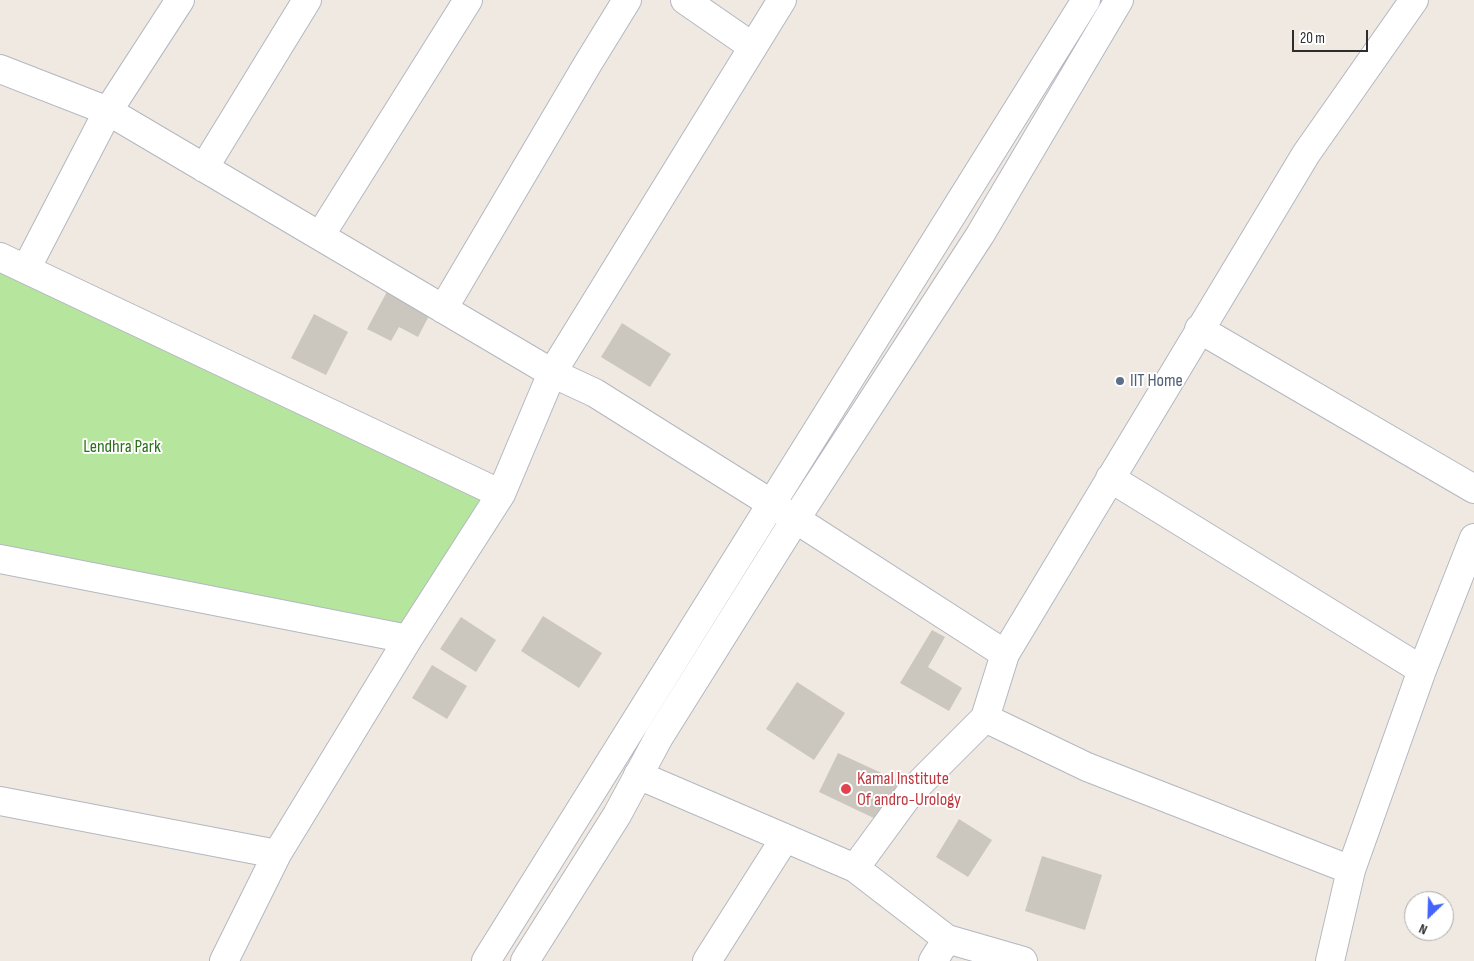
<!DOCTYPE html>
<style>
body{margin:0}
#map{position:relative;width:1474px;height:961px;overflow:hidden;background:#efe9e1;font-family:"Sofia Sans Condensed",sans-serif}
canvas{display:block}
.north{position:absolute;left:1404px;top:891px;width:50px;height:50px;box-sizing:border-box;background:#fff;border:1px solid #ababab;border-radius:50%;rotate:204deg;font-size:14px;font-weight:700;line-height:20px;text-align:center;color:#2e2e2e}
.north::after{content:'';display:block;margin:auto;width:18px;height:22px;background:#4264fb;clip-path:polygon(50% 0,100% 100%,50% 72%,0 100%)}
.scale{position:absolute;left:1292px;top:30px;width:76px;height:22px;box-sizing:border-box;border:2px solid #2e2e2e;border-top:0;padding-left:6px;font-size:15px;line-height:18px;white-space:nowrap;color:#2e2e2e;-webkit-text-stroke:4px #fff;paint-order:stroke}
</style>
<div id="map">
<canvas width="1474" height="961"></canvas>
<div class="north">N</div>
<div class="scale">20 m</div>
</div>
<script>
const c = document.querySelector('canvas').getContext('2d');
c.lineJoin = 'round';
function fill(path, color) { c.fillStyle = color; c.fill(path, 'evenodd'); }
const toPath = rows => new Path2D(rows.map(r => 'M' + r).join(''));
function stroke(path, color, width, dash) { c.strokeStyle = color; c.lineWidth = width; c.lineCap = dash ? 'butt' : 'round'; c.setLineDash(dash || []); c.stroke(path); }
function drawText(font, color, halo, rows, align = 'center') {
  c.font = font + ' "Sofia Sans Condensed",sans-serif'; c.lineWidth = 4; c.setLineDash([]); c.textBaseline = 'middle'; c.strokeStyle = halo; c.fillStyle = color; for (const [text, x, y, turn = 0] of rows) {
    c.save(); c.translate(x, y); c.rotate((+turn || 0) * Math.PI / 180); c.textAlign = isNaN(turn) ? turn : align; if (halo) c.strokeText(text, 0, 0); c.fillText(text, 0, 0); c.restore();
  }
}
const green = toPath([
 [0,257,501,494,416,627,0,544]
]);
const building = toPath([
 [390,286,433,308,418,337,399,327,391,341,367,329],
 [314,314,348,332,326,375,291,358],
 [622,323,671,354,650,387,601,357],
 [543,616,602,653,579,688,521,651],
 [461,617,496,640,476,672,440,649],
 [932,630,945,637,928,667,962,688,949,711,900,683],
 [432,665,467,686,447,719,412,698],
 [797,682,845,713,814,760,766,729],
 [838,753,899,781,880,821,819,792],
 [959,819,992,840,968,877,936,857],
 [1042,856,1102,875,1085,930,1025,911]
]);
const minor = toPath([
 [685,0,753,47],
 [0,69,108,111,552,373,595,393,772,504,1005,654,985,718,910,793,855,868,638,775],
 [204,168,307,0],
 [320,236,468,0],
 [0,257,501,494],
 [26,269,108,111,180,0],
 [443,309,587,65,627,0],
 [1199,329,1474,489],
 [1110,478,1422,670],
 [0,559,408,639],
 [1005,654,1306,154,1414,0],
 [985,718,1087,767,1351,870,1330,961],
 [0,801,277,854],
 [855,868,947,939,933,961],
 [1351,870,1422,670,1474,538],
 [947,939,1023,961],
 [224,961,277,854,408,639,501,494,552,373,782,0],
 [707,961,785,838]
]);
const secondary = toPath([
 [486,961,1086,0],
 [525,961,617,815,659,737,795,520,980,235,1119,0]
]);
const markers = [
 [1120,381,5,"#5c6f8a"],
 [846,789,6,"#e0444e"]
];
const serviceNames = [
 ["IIT Home",1130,381]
];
const parkNames = [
 ["Lendhra Park",122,447]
];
const healthNames = [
 ["Kamal Institute",857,779],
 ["Of andro-Urology",857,800]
];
fill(green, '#b6e59e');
fill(building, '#cbc7bf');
stroke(minor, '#b4b7c1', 30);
stroke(secondary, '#b4b7c1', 30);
stroke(minor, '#fff', 28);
stroke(secondary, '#fff', 28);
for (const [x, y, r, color] of markers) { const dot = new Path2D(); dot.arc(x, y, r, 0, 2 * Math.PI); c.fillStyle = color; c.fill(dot); stroke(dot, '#fff', 2); }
drawText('18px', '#4e5e75', '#fff', serviceNames, 'left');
drawText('18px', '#2c6e1b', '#fff', parkNames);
drawText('18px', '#be3a42', '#fff', healthNames, 'left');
</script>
